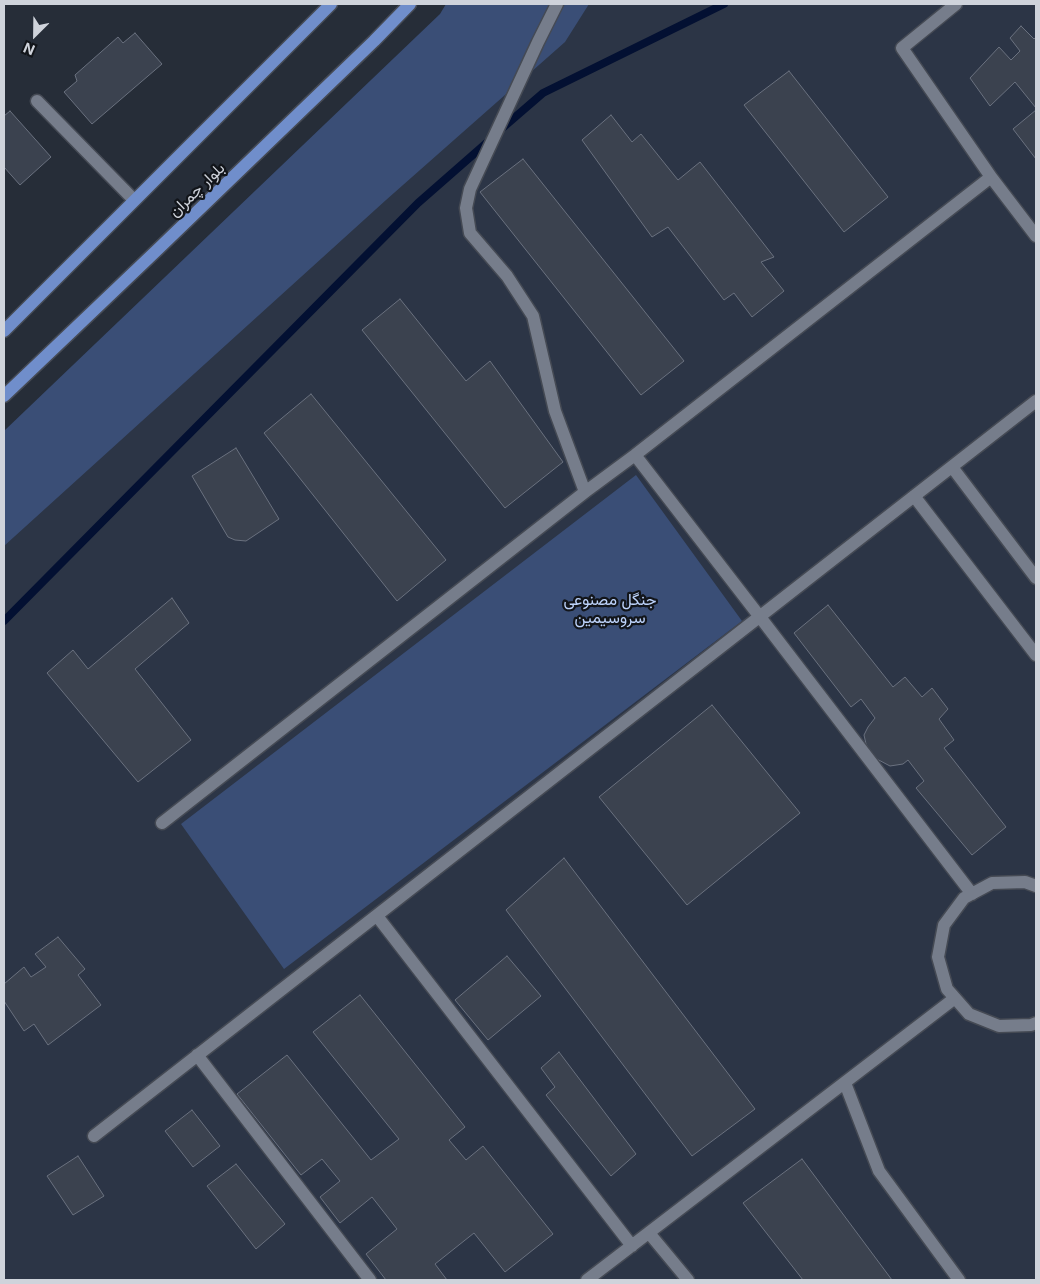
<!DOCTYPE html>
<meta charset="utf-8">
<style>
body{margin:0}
#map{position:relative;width:1040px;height:1284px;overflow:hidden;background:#262d38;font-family:Inter,sans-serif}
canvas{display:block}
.frame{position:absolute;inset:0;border:5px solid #cfd3db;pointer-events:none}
.north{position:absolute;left:10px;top:10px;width:50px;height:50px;-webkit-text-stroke:4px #12151a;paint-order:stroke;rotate:203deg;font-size:14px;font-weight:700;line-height:20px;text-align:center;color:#cfd3db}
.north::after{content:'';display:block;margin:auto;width:18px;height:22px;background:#cfd3db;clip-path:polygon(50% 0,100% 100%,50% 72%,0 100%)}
</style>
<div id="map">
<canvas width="1040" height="1284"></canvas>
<div class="frame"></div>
<div class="north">N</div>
</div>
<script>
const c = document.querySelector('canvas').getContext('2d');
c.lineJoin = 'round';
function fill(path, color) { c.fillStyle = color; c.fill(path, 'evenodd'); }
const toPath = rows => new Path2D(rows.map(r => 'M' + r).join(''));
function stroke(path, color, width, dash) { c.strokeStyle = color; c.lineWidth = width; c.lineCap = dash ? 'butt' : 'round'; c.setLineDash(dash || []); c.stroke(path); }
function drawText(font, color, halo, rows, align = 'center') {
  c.font = font + ' Inter,Vazirmatn,sans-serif'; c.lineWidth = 4.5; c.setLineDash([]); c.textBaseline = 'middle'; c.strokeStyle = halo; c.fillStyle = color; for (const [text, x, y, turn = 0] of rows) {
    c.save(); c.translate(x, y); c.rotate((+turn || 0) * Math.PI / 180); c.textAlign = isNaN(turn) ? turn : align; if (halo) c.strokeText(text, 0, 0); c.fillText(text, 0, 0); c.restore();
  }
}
const built = toPath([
 [479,4,1036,4,1036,1280,4,1280,4,462]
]);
const green = toPath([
 [446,4,589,4,565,42,386,200,4,546,4,431,440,14],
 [636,475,742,621,284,969,181,824]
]);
const stream = toPath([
 [499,131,543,93,724,4],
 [4,621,418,203,491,139]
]);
const building = toPath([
 [1021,26,1034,39,1036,37,1036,108,1015,82,990,106,970,78,999,47,1011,60,1020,51,1010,38,1021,26],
 [135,33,162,64,92,124,64,92,77,81,75,75,118,37,123,43,135,33],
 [789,71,888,197,844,232,744,105,789,71],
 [1036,110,1036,159,1013,129,1036,110],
 [10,111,51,157,20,185,4,167,4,116,10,111],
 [611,115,632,142,641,134,678,180,700,162,774,257,761,262,784,291,752,317,734,293,724,300,668,227,652,237,582,140,611,115],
 [523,159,684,361,641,395,480,192,523,159],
 [400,299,466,381,490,361,563,462,505,508,362,330,400,299],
 [311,394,446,560,397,601,264,433,311,394],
 [236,448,279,519,246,541,235,540,228,537,192,476,236,448],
 [172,598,189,623,135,669,191,740,138,782,47,673,73,650,88,669,172,598],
 [828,605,893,687,905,677,922,697,932,688,948,709,939,719,954,740,944,748,1006,827,972,855,916,788,924,781,908,760,903,764,890,766,873,757,866,744,864,735,868,727,875,718,861,699,851,707,794,633,828,605],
 [712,705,800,813,687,905,599,797,712,705],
 [564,858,755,1109,692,1156,506,910,564,858],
 [58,937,85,969,78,975,101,1005,48,1045,34,1024,24,1031,4,1001,4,984,24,967,31,977,46,967,35,954,58,937],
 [507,956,541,996,488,1040,455,1000,507,956],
 [360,995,465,1127,449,1140,466,1160,483,1146,553,1234,505,1272,474,1233,435,1264,447,1280,386,1280,366,1254,397,1229,372,1197,340,1223,320,1197,340,1181,322,1159,301,1175,237,1094,287,1055,371,1160,399,1139,313,1032,360,995],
 [559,1052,636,1154,611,1176,546,1095,555,1087,541,1068,559,1052],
 [192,1110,220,1146,193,1167,165,1131,192,1110],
 [78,1156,104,1196,73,1215,47,1176,78,1156],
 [802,1159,892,1280,803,1280,743,1203,802,1159],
 [236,1164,285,1224,256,1249,207,1186,236,1164]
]);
const minor = toPath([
 [557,4,538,42,470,189,466,208,470,233,507,276,533,316,555,411,585,492],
 [37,101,134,200],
 [991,177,1036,236],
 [635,455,760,617,972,894],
 [952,467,1036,578],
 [914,496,1036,655],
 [162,823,585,492,635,455,991,177,902,48,956,4],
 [1036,886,1025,882,992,883,964,898,944,925,938,957,947,989,969,1014,999,1026,1031,1025,1036,1023],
 [377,916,632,1246],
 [197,1055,370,1280],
 [845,1083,879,1171,959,1280],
 [94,1136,1036,401],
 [649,1233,688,1280],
 [587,1280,955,998]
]);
const primary = toPath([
 [4,331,331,4],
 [4,396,155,252,374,41,410,4]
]);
const streetNames = [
 ["بلوار چمران",197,190,-44]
];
const parkNames = [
 ["جنگل مصنوعی",610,600],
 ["سروسیمین",610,618]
];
fill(built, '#2c3546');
fill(green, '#3a4e76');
stroke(stream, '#031032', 8);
fill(building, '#3b424f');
stroke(building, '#6a717f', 1);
stroke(minor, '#454a54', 15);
stroke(primary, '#454a54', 15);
stroke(minor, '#767d8b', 12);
stroke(primary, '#708ecb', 12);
drawText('16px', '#cfd3db', '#12151a', streetNames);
drawText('16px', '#bdd3fb', '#12151a', parkNames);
</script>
